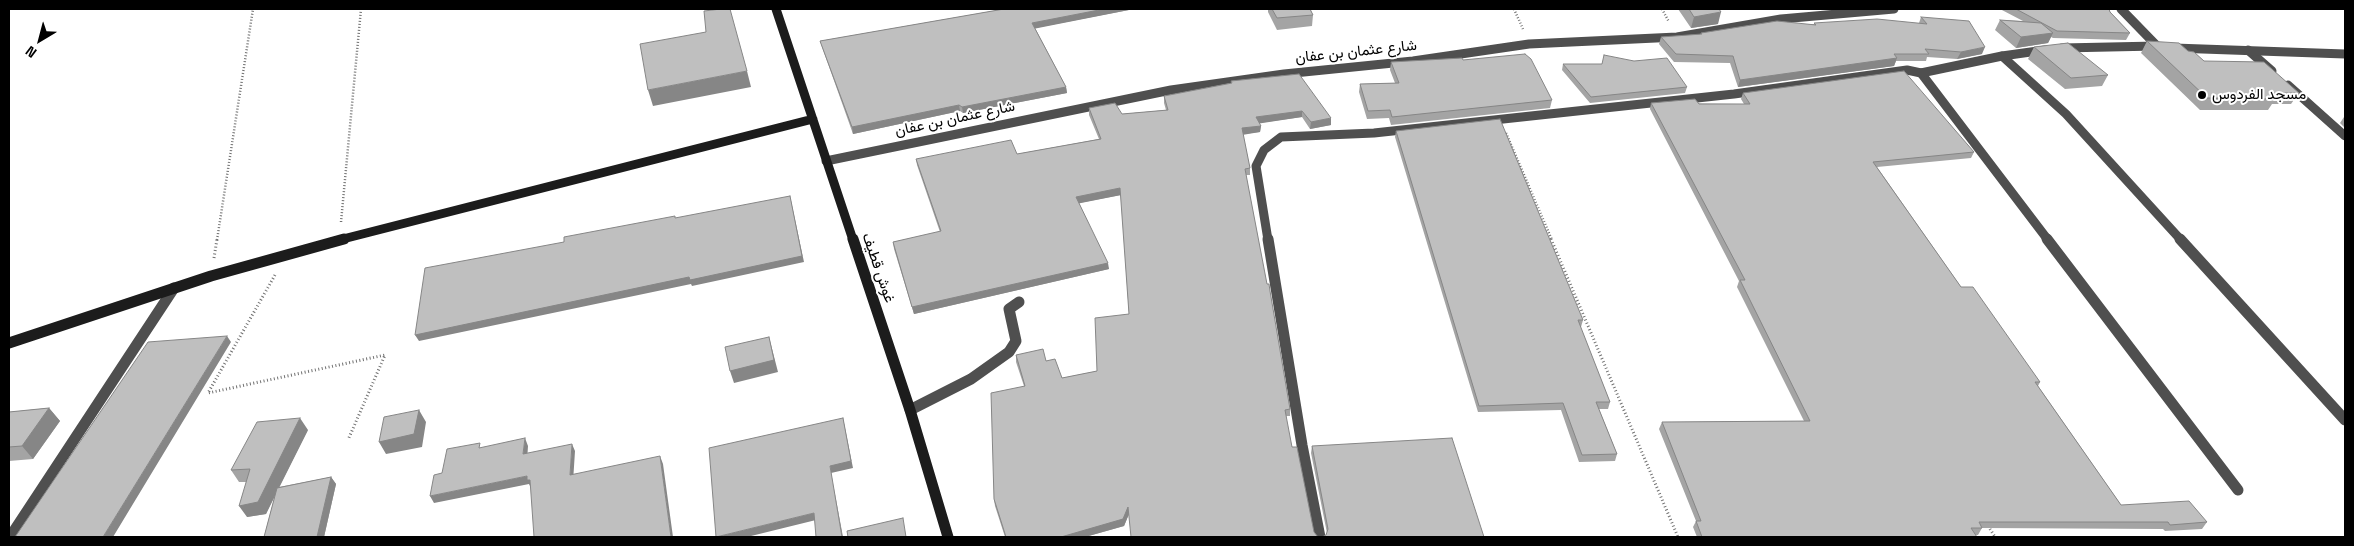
<!DOCTYPE html>
<meta charset="utf-8">
<style>
body{margin:0}
#map{position:relative;width:2354px;height:546px;overflow:hidden;background:#fff;font-family:"Space Grotesk",sans-serif}
canvas{display:block}
.frame{position:absolute;inset:0;border:10px solid #000;pointer-events:none}
.north{position:absolute;left:15px;top:15px;width:50px;height:50px;-webkit-text-stroke:4px #fff;paint-order:stroke;rotate:217deg;font-size:14px;font-weight:700;line-height:20px;text-align:center;color:#000}
.north::after{content:'';display:block;margin:auto;width:18px;height:22px;background:#000;clip-path:polygon(50% 0,100% 100%,50% 72%,0 100%)}
</style>
<div id="map">
<canvas width="2354" height="546"></canvas>
<div class="frame"></div>
<div class="north">N</div>
</div>
<script>
const c = document.querySelector('canvas').getContext('2d');
c.lineJoin = 'round';
const toPath = rows => new Path2D(rows.map(r => 'M' + r).join(''));
function stroke(path, color, width, dash) { c.strokeStyle = color; c.lineWidth = width; c.lineCap = dash ? 'butt' : 'round'; c.setLineDash(dash || []); c.stroke(path); }
function fill(path, color) { c.fillStyle = color; c.fill(path, 'evenodd'); }
function drawText(font, color, halo, rows, align = 'center') {
  c.font = font + ' "Space Grotesk",Vazirmatn,sans-serif'; c.lineWidth = 4; c.setLineDash([]); c.textBaseline = 'middle'; c.strokeStyle = halo; c.fillStyle = color; for (const [text, x, y, turn = 0] of rows) {
    c.save(); c.translate(x, y); c.rotate((+turn || 0) * Math.PI / 180); c.textAlign = isNaN(turn) ? turn : align; if (halo) c.strokeText(text, 0, 0); c.fillText(text, 0, 0); c.restore();
  }
}
const pathFar1 = toPath([
 [1514,9,1523,29],
 [1662,9,1669,22],
 [1506,133,1552,240],
 [341,222,361,9],
 [217,240,253,9]
]);
const path = toPath([
 [1551,239,1678,537],
 [214,258,217,239],
 [275,275,208,393,385,355,348,440],
 [1988,526,1995,537]
]);
const laneFar1 = toPath([
 [2248,50,2272,71],
 [2002,56,2066,114,2181,240],
 [1921,73,2048,240],
 [2288,85,2345,136]
]);
const lane = toPath([
 [2047,239,2238,490],
 [2180,239,2345,420],
 [910,410,971,379,1009,352,1016,341,1009,309,1019,302],
 [10,537,174,288]
]);
const streetFar1 = toPath([
 [2121,9,2157,46],
 [2062,48,2157,46],
 [2174,48,2345,54],
 [826,161,1171,90,1284,74,1413,61,1529,44,1677,37,1781,19,1894,9],
 [1268,240,1256,166,1264,150,1281,137,1374,133,1734,94,1907,70,1921,73,2002,56,2045,50]
]);
const street = toPath([
 [1268,239,1302,445,1320,537]
]);
const secondaryFar1 = toPath([
 [776,9,853,240],
 [339,240,813,119]
]);
const secondary = toPath([
 [853,239,910,410,948,537],
 [9,343,211,276,344,239]
]);
const wall = toPath([
 [1004,9,1134,9,1035,28,1066,87,1067,93,963,113,960,111,853,134,822,47,820,41],
 [1268,9,1310,9,1313,15,1312,26,1277,30,1268,12],
 [1678,9,1719,9,1718,24,1691,28],
 [2000,9,2109,9,2110,12,2130,33,2126,40,2053,38,2051,37,2048,43,2016,48,1995,30,2000,20,2023,21],
 [1921,17,1982,54,1957,59,1927,57,1926,61,1896,61,1894,66,1738,87,1730,63,1674,62,1659,44,1661,37,1700,35,1701,33,1814,24,1814,23,1919,23],
 [2147,41,2188,51,2204,61,2299,93,2291,104,2272,104,2268,110,2200,110,2141,53],
 [2034,47,2108,75,2102,86,2065,89,2028,59],
 [1463,60,1552,100,1550,108,1391,125,1389,118,1367,119,1359,92,1360,84,1395,83,1390,70,1391,62],
 [1563,64,1687,87,1685,93,1590,103,1562,70],
 [1299,74,1331,125,1310,129,1302,117,1259,123,1261,126,1260,132,1243,134,1250,168,1250,175,1246,175,1290,409,1290,416,1287,416,1129,514,1124,526,1085,537,1005,537,995,506,994,499,1024,386,1016,362,1016,355,1046,361,1062,378,1097,371,1129,314,1121,195,1079,203,1109,269,914,314,894,249,893,242,940,232,917,165,916,159,1017,154,1099,139,1089,115,1089,108,1122,114,1166,110,1164,103,1164,96,1231,83,1231,81],
 [1743,93,1974,152,1971,158,1877,167,1961,287,2040,382,2038,386,2121,505,2207,522,2202,529,2165,531,2163,529,1982,528,1978,535,1975,535,1977,537,1697,537,1693,527,1696,521,1659,429,1662,422,1804,421,1737,287,1739,281,1650,109,1651,103,1744,104,1741,99],
 [2344,117,2345,117,2345,128,2340,123],
 [1396,131,1583,320,1581,327,1580,327,1610,402,1608,409,1599,409,1617,454,1615,461,1579,462,1561,410,1478,412,1395,137],
 [49,408,60,421,33,459,9,461,9,412],
 [308,430,279,487,331,477,336,484,324,537,264,537,275,495,266,514,247,517,246,482,239,482,231,470],
 [1312,446,1484,537,1326,535,1327,533,1311,453]
]);
const shadedWall = toPath([
 [1104,9,1134,9,1033,29,1032,23],
 [1721,12,1718,24,1691,28,1694,17],
 [2053,33,2048,43,2016,48,2021,37],
 [1985,47,1982,54,1957,59,1961,52],
 [1897,58,1894,66,1738,87,1740,80],
 [747,71,751,87,653,106,648,90],
 [1066,87,1067,93,963,113,962,107],
 [959,105,960,111,853,134,852,127],
 [1302,111,1302,117,1256,124,1256,117],
 [1331,118,1331,125,1310,129,1311,122],
 [1261,126,1260,132,1242,135,1242,128],
 [1120,188,1121,195,1076,204,1076,197],
 [790,196,804,262,692,286,691,284,419,341,415,335],
 [1108,263,1109,269,914,314,912,307],
 [227,336,231,342,113,537,103,537],
 [769,337,778,372,734,383,730,371],
 [49,408,60,421,33,459,22,446],
 [419,410,426,422,422,447,386,454,379,442],
 [300,418,308,430,266,514,247,517,239,506],
 [843,418,853,468,831,473,843,537,842,537,830,466],
 [525,438,528,446,527,461,523,454],
 [572,444,575,451,573,482,570,475],
 [660,456,663,464,673,537,671,537],
 [527,476,530,480,531,488,529,484,434,503,430,496],
 [331,477,336,484,324,537,317,537],
 [1128,507,1129,514,1124,526,1085,537,1061,537],
 [814,513,816,520,747,537,716,537]
]);
const building = toPath([
 [721,9,730,9,747,71,648,90,640,44,706,32,704,11,721,9],
 [1004,9,1104,9,1032,23,1066,87,962,107,959,105,852,127,820,41,1004,9],
 [1272,9,1310,9,1313,15,1277,18,1272,9],
 [1689,9,1719,9,1721,12,1694,17,1689,9],
 [2016,9,2109,9,2110,12,2130,33,2057,31,2016,9],
 [1921,17,1969,21,1985,47,1961,52,1925,49,1929,54,1894,54,1897,58,1740,80,1733,56,1676,54,1661,37,1702,34,1701,33,1777,21,1816,25,1814,23,1877,19,1927,24,1921,17],
 [2000,20,2041,23,2053,33,2021,37,2000,20],
 [2147,41,2179,43,2188,51,2194,52,2204,61,2264,62,2299,93,2269,93,2276,99,2207,98,2147,41],
 [2068,43,2108,75,2071,78,2034,47,2068,43],
 [1525,54,1531,59,1552,100,1392,117,1390,110,1368,111,1360,84,1399,83,1391,62,1462,58,1463,60,1525,54],
 [1604,55,1634,61,1667,58,1687,87,1591,97,1563,64,1602,64,1604,55],
 [1904,71,1974,152,1873,162,1961,287,1973,287,2040,382,2035,382,2121,505,2189,501,2207,522,2170,525,2168,522,1979,522,1982,528,1971,528,1977,537,1702,537,1696,521,1701,521,1662,422,1810,421,1740,280,1745,280,1651,103,1695,99,1699,104,1750,104,1743,93,1904,71],
 [1299,74,1331,118,1311,122,1302,111,1256,117,1261,126,1242,128,1250,168,1245,169,1267,284,1269,284,1270,291,1290,409,1285,410,1292,447,1297,447,1314,532,1318,537,1320,537,1131,537,1128,507,1123,519,1061,537,1006,537,994,499,991,393,1025,386,1016,355,1043,349,1046,361,1055,359,1062,378,1097,371,1095,318,1129,314,1120,188,1076,197,1108,263,912,307,893,242,941,231,916,159,1011,140,1017,154,1101,139,1089,108,1115,103,1122,114,1168,110,1164,96,1232,83,1231,81,1299,74],
 [1500,119,1583,320,1578,320,1610,402,1596,402,1617,454,1582,455,1563,403,1479,406,1396,131,1500,119],
 [790,196,802,256,690,280,689,277,415,335,425,268,564,242,564,237,675,216,675,218,790,196],
 [227,336,103,537,15,537,148,342,227,336],
 [769,337,774,360,730,371,725,347,769,337],
 [49,408,22,446,9,447,9,412,49,408],
 [419,410,414,434,379,442,384,417,419,410],
 [300,418,258,502,239,506,250,469,231,470,257,422,300,418],
 [843,418,851,461,830,466,842,537,816,537,814,513,716,537,709,448,843,418],
 [525,438,523,454,572,444,570,475,660,456,671,537,534,537,530,480,527,480,527,476,430,496,434,475,442,473,447,449,480,443,479,448,525,438],
 [1452,438,1484,537,1322,537,1326,535,1328,529,1312,446,1452,438],
 [331,477,317,537,264,537,277,488,331,477],
 [903,518,906,537,848,537,847,531,903,518]
]);
const markers = [
 [2202,95,5,"#000"]
];
const streetNames = [
 ["شارع عثمان بن عفان",1356,52,-6],
 ["شارع عثمان بن عفان",955,119,-12],
 ["غوش قطيف",878,268,71]
];
const poiNames = [
 ["مسجد الفردوس",2212,95]
];
stroke(pathFar1, '#717171', 2.5, [1, 2]);
stroke(path, '#717171', 3, [1, 2.5]);
stroke(laneFar1, '#4f4f4f', 9);
stroke(lane, '#4f4f4f', 11);
stroke(streetFar1, '#4f4f4f', 9);
stroke(street, '#4f4f4f', 11);
stroke(secondaryFar1, '#1c1c1c', 9);
stroke(secondary, '#1c1c1c', 11);
fill(wall, '#a4a4a4');
fill(shadedWall, '#868686');
fill(building, '#bfbfbf');
stroke(building, '#868686', 1);
for (const [x, y, r, color] of markers) { const dot = new Path2D(); dot.arc(x, y, r, 0, 2 * Math.PI); c.fillStyle = color; c.fill(dot); stroke(dot, '#fff', 2); }
drawText('15px', '#000', '#fff', streetNames);
drawText('15px', '#000', '#fff', poiNames, 'left');
</script>
